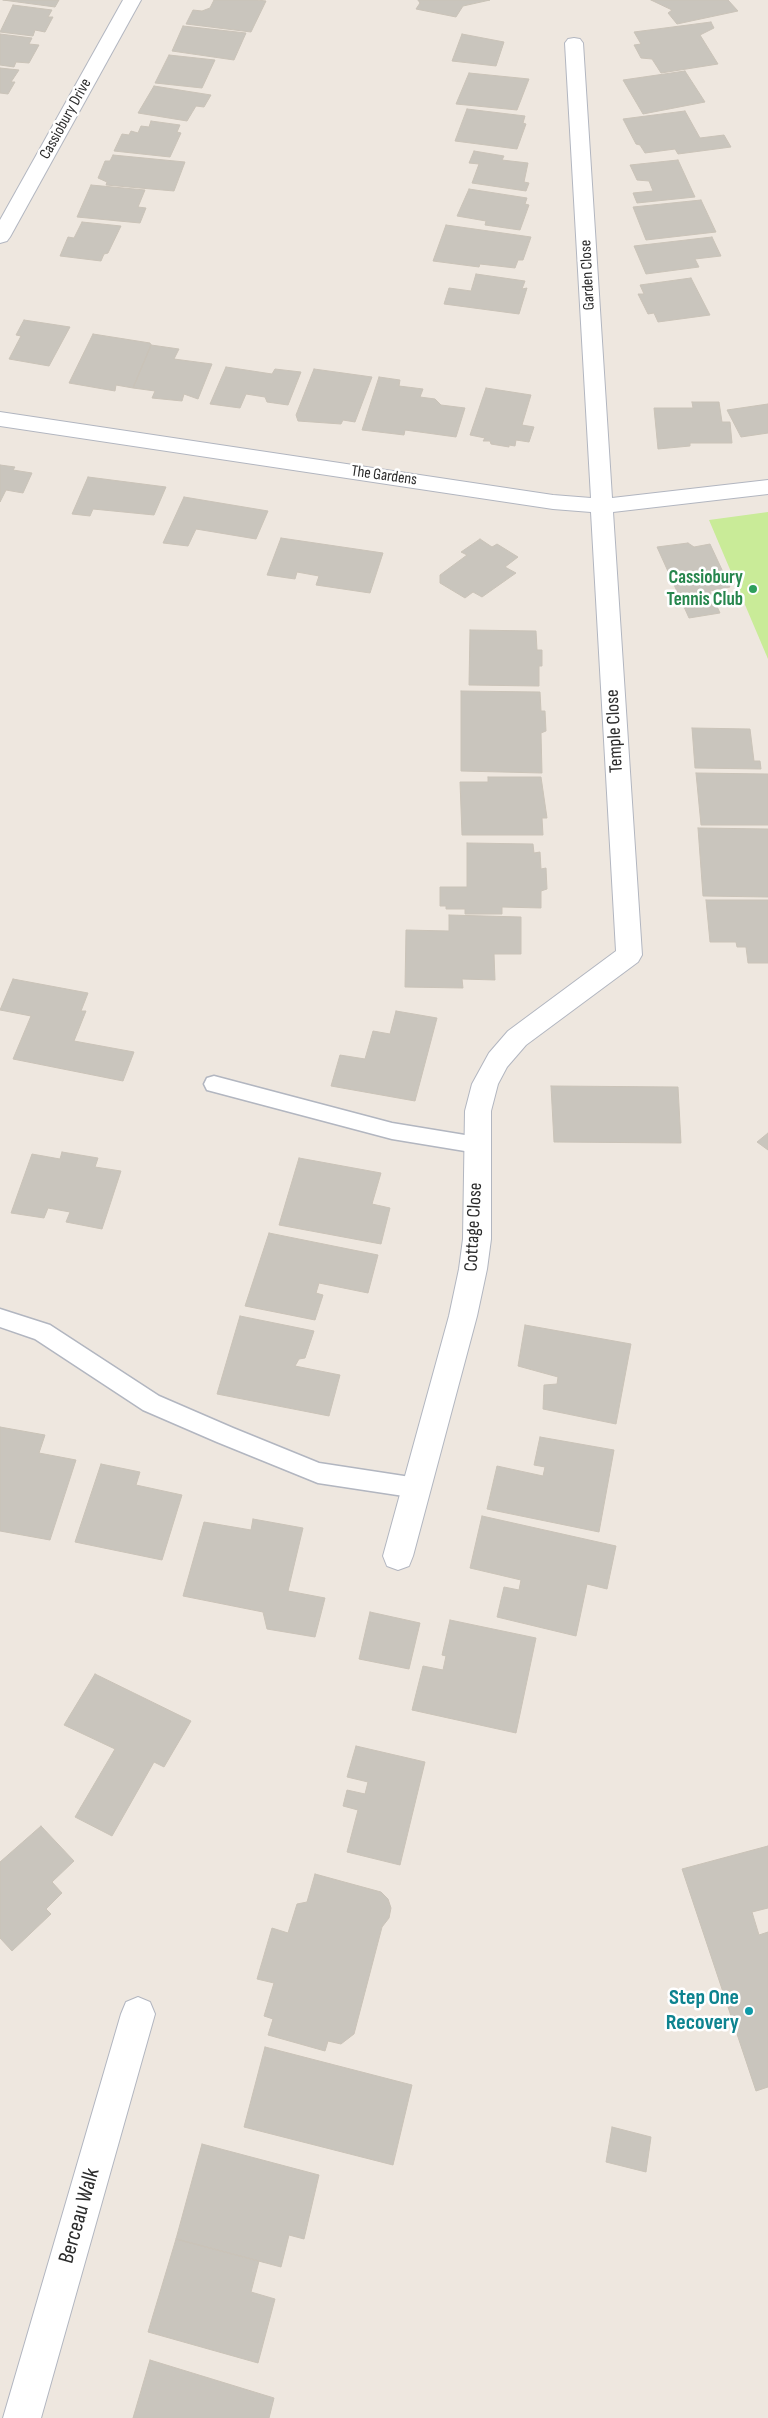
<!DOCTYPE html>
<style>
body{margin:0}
canvas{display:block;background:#eee7df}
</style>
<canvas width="768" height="2418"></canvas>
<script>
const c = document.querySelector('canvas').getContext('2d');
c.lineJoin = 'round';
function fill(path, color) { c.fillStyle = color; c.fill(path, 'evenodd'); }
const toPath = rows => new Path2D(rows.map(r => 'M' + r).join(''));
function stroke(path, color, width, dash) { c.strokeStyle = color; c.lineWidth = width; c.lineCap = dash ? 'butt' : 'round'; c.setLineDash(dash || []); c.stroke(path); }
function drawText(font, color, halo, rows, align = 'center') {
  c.font = font + ' "Sofia Sans Condensed",sans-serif'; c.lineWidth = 5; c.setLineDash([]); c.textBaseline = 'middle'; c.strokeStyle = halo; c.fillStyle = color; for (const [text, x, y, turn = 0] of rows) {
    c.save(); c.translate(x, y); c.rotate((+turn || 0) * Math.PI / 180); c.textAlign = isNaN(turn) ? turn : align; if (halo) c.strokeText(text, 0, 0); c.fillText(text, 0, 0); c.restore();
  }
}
const pitch = toPath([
 [768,512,768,659,709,520]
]);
const building = toPath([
 [3,0,59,0,55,7,3,0],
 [214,0,257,0,266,1,251,32,186,24,193,10,202,11,210,8,214,0],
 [418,0,490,0,463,6,456,17,416,9,420,3,418,0],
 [651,0,728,0,738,11,677,24,668,13,672,10,651,0],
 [13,5,52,10,48,17,53,17,45,32,35,30,33,36,0,32,13,5],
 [711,22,714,28,700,35,718,64,661,73,652,59,641,58,634,45,641,44,634,32,711,22],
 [183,26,246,33,234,60,172,51,183,26],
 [0,34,32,38,29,44,39,45,29,63,16,62,14,67,0,65,0,34],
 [462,34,504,42,496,66,452,61,462,34],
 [169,55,215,60,202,88,155,83,169,55],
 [0,68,19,70,11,82,15,82,8,94,0,93,0,68],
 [685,71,705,102,643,114,623,80,685,71],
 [469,73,529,79,517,110,456,104,469,73],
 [154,86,211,95,204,107,196,106,187,121,138,113,154,86],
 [467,109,525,116,523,123,526,124,517,149,455,141,467,109],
 [685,111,700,138,724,135,731,147,678,154,675,149,645,153,640,145,636,144,623,119,685,111],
 [151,121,180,125,177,132,181,133,170,157,114,151,122,134,129,135,131,131,138,133,141,126,149,127,151,121],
 [474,151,504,156,502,160,528,163,524,182,529,183,526,191,472,183,479,164,469,163,474,151],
 [113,155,185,162,174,191,106,185,107,182,98,178,105,161,110,161,113,155],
 [678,160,695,197,637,203,633,193,653,191,649,181,637,180,630,165,678,160],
 [91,185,145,190,138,207,146,208,140,223,77,217,91,185],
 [469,189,527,198,525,204,529,205,520,230,485,225,486,221,457,216,469,189],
 [701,200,716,232,646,240,633,207,701,200],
 [82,222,121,226,108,253,104,254,101,261,60,256,68,237,74,238,82,222],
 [446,225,531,237,523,260,518,260,515,268,480,264,479,267,433,261,446,225],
 [712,237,721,256,695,259,699,267,646,274,634,246,712,237],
 [476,274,525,281,522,289,527,288,519,314,444,304,449,288,471,291,476,274],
 [691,278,710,315,658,322,654,313,648,314,638,294,644,294,640,285,691,278],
 [24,320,70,327,49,366,9,359,21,336,16,335,24,320],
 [93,334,150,343,151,345,133,388,116,385,115,391,69,383,93,334],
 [151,345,179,349,174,359,212,364,198,399,184,394,182,401,152,398,155,391,133,388,151,345],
 [226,367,272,374,275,369,301,372,288,405,267,402,265,397,246,394,240,408,210,404,226,367],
 [314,369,372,377,355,422,343,420,341,424,298,421,296,415,314,369],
 [379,377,400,380,399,386,423,389,420,397,435,399,441,405,465,408,456,437,405,430,404,435,362,430,379,377],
 [486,388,531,395,522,425,534,427,529,442,516,440,515,446,509,445,509,447,491,444,490,441,483,441,485,438,470,435,486,388],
 [692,402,719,402,722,422,730,422,732,443,690,443,690,446,658,449,654,408,693,408,692,402],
 [768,404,768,433,741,437,727,410,768,404],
 [0,465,15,467,13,470,32,473,23,493,6,490,0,502,0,465],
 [88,477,166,487,154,515,93,509,90,516,72,514,88,477],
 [184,497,268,511,256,539,196,529,188,546,163,543,184,497],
 [281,538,383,553,370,593,316,585,319,576,297,572,295,579,267,575,281,538],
 [480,539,492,547,497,544,518,557,505,567,516,573,482,597,473,592,465,598,440,583,440,575,467,555,461,552,480,539],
 [688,543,694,547,710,544,730,587,710,591,720,613,689,618,657,547,688,543],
 [470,630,536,631,537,650,542,650,542,666,539,666,539,686,469,685,470,630],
 [461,691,540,692,541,711,545,711,546,731,541,733,542,773,461,771,461,691],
 [692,728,750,729,754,761,760,761,761,769,695,768,692,728],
 [696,773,768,774,768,825,701,825,696,773],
 [488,777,541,777,547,818,542,818,543,835,462,835,460,782,488,782,488,777],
 [698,828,768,829,768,897,703,896,698,828],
 [467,843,533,844,534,853,540,852,541,869,546,868,547,889,541,891,541,908,502,907,502,914,465,914,465,909,446,909,446,906,440,906,440,887,467,887,467,843],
 [706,900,768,900,768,963,748,963,746,947,737,947,736,942,710,942,706,900],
 [449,915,521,917,521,954,494,954,495,980,462,979,463,988,405,987,406,930,449,931,449,915],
 [13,979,88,993,81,1011,86,1011,74,1041,134,1052,123,1081,13,1059,31,1016,0,1010,13,979],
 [396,1011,437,1018,415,1101,331,1086,340,1055,365,1059,373,1031,390,1034,396,1011],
 [551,1086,678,1087,681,1143,554,1142,551,1086],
 [768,1133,768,1150,757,1142,768,1133],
 [62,1152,98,1158,95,1167,121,1171,102,1229,66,1222,70,1212,48,1208,44,1218,11,1213,32,1154,60,1159,62,1152],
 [299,1158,381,1173,372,1204,390,1208,381,1244,279,1225,299,1158],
 [269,1233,378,1255,368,1293,319,1283,316,1293,323,1295,315,1320,245,1306,269,1233],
 [240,1316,314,1331,305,1358,299,1359,295,1366,340,1375,329,1416,217,1394,240,1316],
 [525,1325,631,1344,616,1424,543,1409,544,1385,557,1384,558,1377,518,1366,525,1325],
 [0,1427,45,1435,39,1453,76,1460,50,1540,0,1531,0,1427],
 [540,1437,614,1450,599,1532,487,1509,497,1466,543,1476,545,1467,534,1465,540,1437],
 [101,1464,140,1472,136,1485,182,1495,162,1560,75,1542,101,1464],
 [482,1516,616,1546,607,1589,587,1584,576,1636,497,1617,504,1587,519,1590,521,1580,470,1568,482,1516],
 [253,1519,303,1528,288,1591,325,1598,315,1637,267,1629,263,1612,183,1596,204,1522,251,1530,253,1519],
 [370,1612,420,1623,409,1669,359,1659,370,1612],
 [450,1620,536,1638,516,1733,412,1710,423,1666,443,1670,446,1656,442,1655,450,1620],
 [95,1674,191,1721,164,1767,154,1762,112,1836,75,1817,115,1749,64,1725,95,1674],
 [356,1746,425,1762,400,1865,347,1852,358,1810,343,1806,347,1790,365,1794,368,1782,347,1777,356,1746],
 [41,1826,74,1861,52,1882,62,1893,46,1909,51,1914,12,1951,0,1938,0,1862,41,1826],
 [768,1846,768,1908,752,1912,759,1935,768,1932,768,2087,756,2091,682,1869,768,1846],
 [315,1874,381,1892,388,1899,391,1908,389,1918,382,1927,354,2034,341,2044,328,2041,325,2051,268,2035,273,2019,264,2016,274,1983,257,1979,272,1928,288,1933,297,1904,307,1902,315,1874],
 [265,2047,412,2085,393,2165,244,2127,265,2047],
 [612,2127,651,2137,646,2172,606,2162,612,2127],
 [202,2144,319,2175,304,2239,289,2235,281,2267,176,2239,202,2144],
 [176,2239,259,2261,251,2292,275,2299,258,2363,148,2332,176,2239],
 [150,2360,274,2398,269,2418,133,2418,150,2360]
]);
const service = toPath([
 [214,1076,392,1123,477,1137,484,1139,487,1145,484,1151,477,1153,392,1139,207,1090,204,1084,207,1078,214,1076],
 [0,1309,50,1325,159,1396,233,1428,319,1463,417,1478,425,1481,429,1488,425,1495,417,1498,318,1483,217,1442,143,1410,35,1339,0,1327,0,1309]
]);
const minor = toPath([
 [574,38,580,39,583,43,612,498,768,480,768,494,613,512,642,955,638,962,526,1045,507,1067,498,1084,491,1111,491,1239,487,1269,477,1316,413,1556,409,1566,398,1570,387,1566,383,1556,449,1316,459,1269,463,1239,465,1111,472,1084,489,1053,508,1031,616,951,591,512,553,509,0,426,0,412,553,495,591,498,565,43,568,39,574,38],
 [138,1997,150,2002,155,2014,41,2418,3,2418,121,2014,126,2002,138,1997]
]);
const tertiary = toPath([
 [123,0,141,0,10,237,7,241,0,243,0,220,123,0]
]);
const markers = [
 [753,589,5,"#2e9e5b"],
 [749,2011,5,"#0f9aa8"]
];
const farStreetnames = [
 ["Cassiobury Drive",66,119,-61],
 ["Garden Close",588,275,-93],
 ["The Gardens",384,476,8]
];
const leisureNames = [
 ["Cassiobury",743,578],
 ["Tennis Club",743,600]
];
const streetNames = [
 ["Temple Close",615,731,-93],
 ["Cottage Close",474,1227,-87]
];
const nearCulturenames = [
 ["Step One",739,1998],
 ["Recovery",739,2023]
];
const nearStreetnames = [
 ["Berceau Walk",80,2216,-74]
];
fill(pitch, '#c9eb98');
fill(building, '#c9c5bd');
stroke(building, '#cac3b8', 1);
stroke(service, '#b2b6c0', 3);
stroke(minor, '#b2b6c0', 2);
stroke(tertiary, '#b2b6c0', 2);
fill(service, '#fff');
fill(minor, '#fff');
fill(tertiary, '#fff');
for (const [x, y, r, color] of markers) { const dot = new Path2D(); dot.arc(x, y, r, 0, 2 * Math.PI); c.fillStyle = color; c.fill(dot); stroke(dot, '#fff', 2); }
drawText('16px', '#2c2c2c', '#fff', farStreetnames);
drawText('bold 19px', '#27864d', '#fff', leisureNames, 'right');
drawText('19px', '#2c2c2c', '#fff', streetNames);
drawText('bold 22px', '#0d838f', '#fff', nearCulturenames, 'right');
drawText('22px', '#2c2c2c', '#fff', nearStreetnames);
</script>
